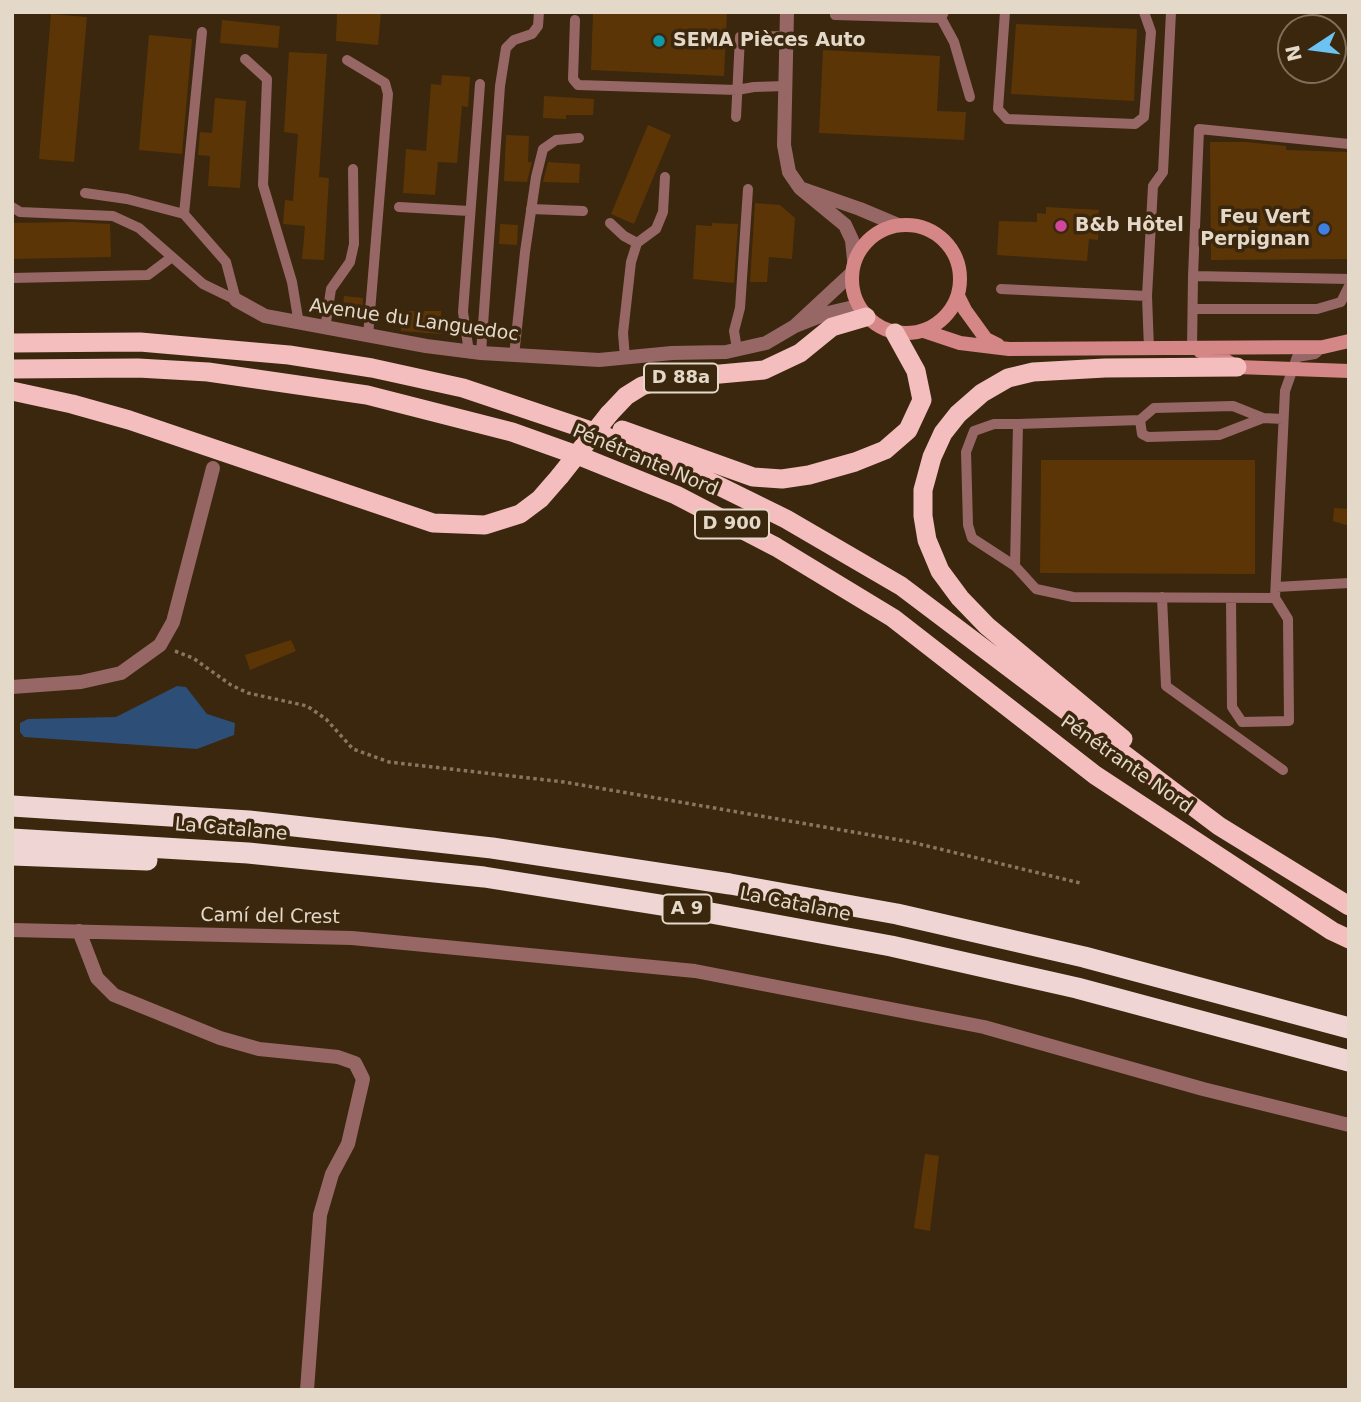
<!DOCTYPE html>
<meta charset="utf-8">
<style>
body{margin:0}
#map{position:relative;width:1361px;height:1402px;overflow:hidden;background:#3b270e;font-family:"DejaVu Sans",sans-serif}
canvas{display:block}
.frame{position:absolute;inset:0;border:14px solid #e4d8c9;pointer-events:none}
.north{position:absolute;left:1277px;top:14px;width:70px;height:70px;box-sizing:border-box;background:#3b270e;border:2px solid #7f6e59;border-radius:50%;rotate:257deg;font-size:19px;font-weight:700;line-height:28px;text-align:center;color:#e4d8c9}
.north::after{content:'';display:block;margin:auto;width:24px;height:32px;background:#6cc3f2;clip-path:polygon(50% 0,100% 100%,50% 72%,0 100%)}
</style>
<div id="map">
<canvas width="1361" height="1402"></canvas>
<div class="frame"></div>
<div class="north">N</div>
</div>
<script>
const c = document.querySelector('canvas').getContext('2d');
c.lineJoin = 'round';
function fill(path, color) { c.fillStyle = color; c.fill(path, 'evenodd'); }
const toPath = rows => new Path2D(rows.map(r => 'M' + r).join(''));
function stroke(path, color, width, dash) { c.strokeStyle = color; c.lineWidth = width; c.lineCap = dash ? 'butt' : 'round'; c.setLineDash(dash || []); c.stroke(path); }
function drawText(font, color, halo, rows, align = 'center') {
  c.font = font + ' "DejaVu Sans",sans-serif'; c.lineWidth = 7; c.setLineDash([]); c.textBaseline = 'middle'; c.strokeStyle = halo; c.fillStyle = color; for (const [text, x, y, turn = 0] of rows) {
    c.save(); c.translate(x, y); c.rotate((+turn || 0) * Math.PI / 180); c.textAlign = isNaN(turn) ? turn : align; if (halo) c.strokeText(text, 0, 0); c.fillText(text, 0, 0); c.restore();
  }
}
const water = toPath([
 [177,686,186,687,207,714,235,723,234,735,197,749,24,737,20,732,20,723,28,719,116,717]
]);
const building = toPath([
 [337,12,381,12,378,45,336,41],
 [593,12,727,12,724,76,591,70],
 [51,14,87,17,74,162,39,159],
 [222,20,280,26,278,48,220,43],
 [1016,24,1137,29,1134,101,1011,94],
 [149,35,192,39,182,154,139,150],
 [823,50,940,56,937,111,966,112,964,140,819,133],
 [289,52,327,54,319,177,329,178,324,260,302,259,305,226,283,224,285,200,293,201,298,134,284,132],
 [442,75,470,77,468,107,462,106,457,163,438,162,435,195,403,193,406,149,426,151,431,84,441,85],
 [544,96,594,99,593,115,566,115,566,119,543,118],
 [215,98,246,101,240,188,208,186,210,156,198,155,200,132,212,133],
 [648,125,671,135,634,224,611,214],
 [506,135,529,136,528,162,532,162,527,182,504,181],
 [1210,142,1246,142,1286,146,1286,150,1349,152,1349,259,1211,260],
 [548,162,580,164,579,183,543,182],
 [755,203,780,205,795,218,792,259,769,257,767,282,750,282],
 [1046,207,1099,210,1098,240,1089,239,1087,261,997,255,999,221,1037,222,1037,213,1046,214],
 [72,222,110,224,111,257,12,259,12,223],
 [712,223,738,224,734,283,693,279,696,225,712,226],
 [500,224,518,225,517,245,499,244],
 [344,296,363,298,362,318,342,317],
 [401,311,441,311,441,334,401,331],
 [1041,460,1255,460,1255,574,1040,573],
 [1334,508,1349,509,1349,526,1333,521],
 [291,640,296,651,250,670,245,655],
 [925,1154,939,1156,930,1231,914,1228]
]);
const path = toPath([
 [175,651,193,658,231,685,248,693,307,706,326,719,353,749,389,762,564,782,911,842,1080,883]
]);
const service = toPath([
 [944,12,941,18,954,42,970,97],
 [1005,12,998,109,1007,119,1135,124,1144,117,1151,32,1144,12],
 [835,15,941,18],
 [575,20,573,79,578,85,737,90,754,87,785,86],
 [245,59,267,79,263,185,292,282,299,324],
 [347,60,385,83,388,94,368,336],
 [736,117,740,37,787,36],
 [1349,144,1199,129,1193,276,1349,279],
 [85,193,127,199,184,214,226,262,236,300],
 [12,207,20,212,113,216,139,228,203,284,236,300],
 [399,207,469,211],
 [531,209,583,211],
 [184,214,202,32],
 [610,223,624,236,637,243],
 [12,278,148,275,172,257],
 [1001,289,1147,296],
 [1193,309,1317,309,1341,302,1349,286],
 [325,329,331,289,350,262,354,244,353,169],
 [737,349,734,331,740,308,748,189],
 [1149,349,1147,296,1153,186,1163,172,1171,12],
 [1192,349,1193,276],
 [469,352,463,312,480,84],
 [481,353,500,86,506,48,514,40,532,34,538,26,539,12],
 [514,356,525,252,536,177,543,149,556,140,579,138],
 [625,358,623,333,631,262,637,243,656,229,663,212,665,177],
 [1263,418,1219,435,1148,437,1142,434,1140,420,1154,408,1233,406,1263,418,1283,419],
 [1018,424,1140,420],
 [1015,566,1018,424,994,424,974,431,966,452,968,525,972,538,1015,566,1036,589,1073,597,1275,598,1285,391,1297,357,1315,354,1323,347],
 [1276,587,1349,583],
 [1162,597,1166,686,1283,770],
 [1231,598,1232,707,1242,722,1289,721,1288,619,1275,598]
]);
const minor = toPath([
 [787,12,784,145,789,172,800,188],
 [854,260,852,240,845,225,800,188,860,209,898,225],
 [851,274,795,326,828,313,858,306],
 [236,300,265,316,426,346,481,353,599,360,672,353,726,352,766,343,795,326],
 [12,687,81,682,121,673,160,645,173,622,213,468],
 [12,930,352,938,695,971,984,1027,1203,1089,1349,1125],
 [79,931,97,978,114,995,220,1038,259,1049,338,1057,355,1063,363,1079,348,1144,332,1174,320,1215,307,1390]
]);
const secondary = toPath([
 '852 279a54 54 0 1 1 108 0a54 54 0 1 1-108 0Z',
 [958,296,965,310,986,339,998,345],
 [924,331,960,343,1009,349,1323,347,1349,341],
 [1200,351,1218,356,1237,367,1349,371]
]);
const trunk = toPath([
 [12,343,140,342,289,355,372,368,463,388,600,434,717,485,786,519,901,586,1219,826,1349,906],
 [12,369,138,368,208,372,367,395,512,432,582,457,676,495,776,547,893,618,1095,775,1332,931,1349,939],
 [12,391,72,404,129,420,433,523,485,525,520,514,540,499,560,476],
 [609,414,626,396,642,386,665,379,764,370,800,353,832,327,866,317],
 [622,430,753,477,782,479,809,475,855,462,885,450,908,430,922,400,916,371,895,333],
 [1123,739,987,626,960,598,940,571,927,540,923,516,923,490,932,457,943,433,958,414,982,393,1008,378,1033,372,1105,368,1237,367]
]);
const motorway = toPath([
 [12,806,249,821,492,848,730,884,897,914,1084,957,1349,1028],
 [12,839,248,853,484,877,711,913,891,946,1077,988,1349,1061],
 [12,855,147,860]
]);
const trunkBridge = toPath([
 [560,476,609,414]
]);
const markers = [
 [659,41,7,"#0f9aa8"],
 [1061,226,7,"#d1479c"],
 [1324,229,7,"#3f7fe0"]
];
const shields = [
 [681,378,74],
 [732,524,74],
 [687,909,49]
];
const shieldNames = [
 ["D 88a",681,378],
 ["D 900",732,524],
 ["A 9",687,909]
];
const poiNames = [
 ["SEMA Pièces Auto",673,41],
 ["Feu Vert",1310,218,"right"],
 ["Perpignan",1310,240,"right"],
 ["B&b Hôtel",1075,226]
];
const streetNames = [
 ["Avenue du Languedoc",414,321,8],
 ["Pénétrante Nord",645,461,23],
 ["Pénétrante Nord",1126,765,35],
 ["La Catalane",231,830,5],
 ["La Catalane",795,905,11],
 ["Camí del Crest",270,917,1]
];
fill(water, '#2c4e77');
fill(building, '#5c3506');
stroke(path, '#877762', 3.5, [3.5, 3.5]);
stroke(service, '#976766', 10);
stroke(minor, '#976766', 14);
stroke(secondary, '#d48786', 14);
stroke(trunk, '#f3bebd', 19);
stroke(motorway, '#efd6d5', 21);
stroke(trunkBridge, '#f3bebd', 19);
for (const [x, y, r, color] of markers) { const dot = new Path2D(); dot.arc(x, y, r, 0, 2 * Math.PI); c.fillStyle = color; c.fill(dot); stroke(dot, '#3b270e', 2.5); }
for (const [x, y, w] of shields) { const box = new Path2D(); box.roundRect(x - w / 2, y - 14.5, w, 29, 5); c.fillStyle = '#3b270e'; c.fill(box); stroke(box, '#e4d8c9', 2); }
drawText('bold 18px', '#e4d8c9', null, shieldNames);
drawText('bold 19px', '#e4d8c9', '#3b270e', poiNames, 'left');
drawText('19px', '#e4d8c9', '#3b270e', streetNames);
</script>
